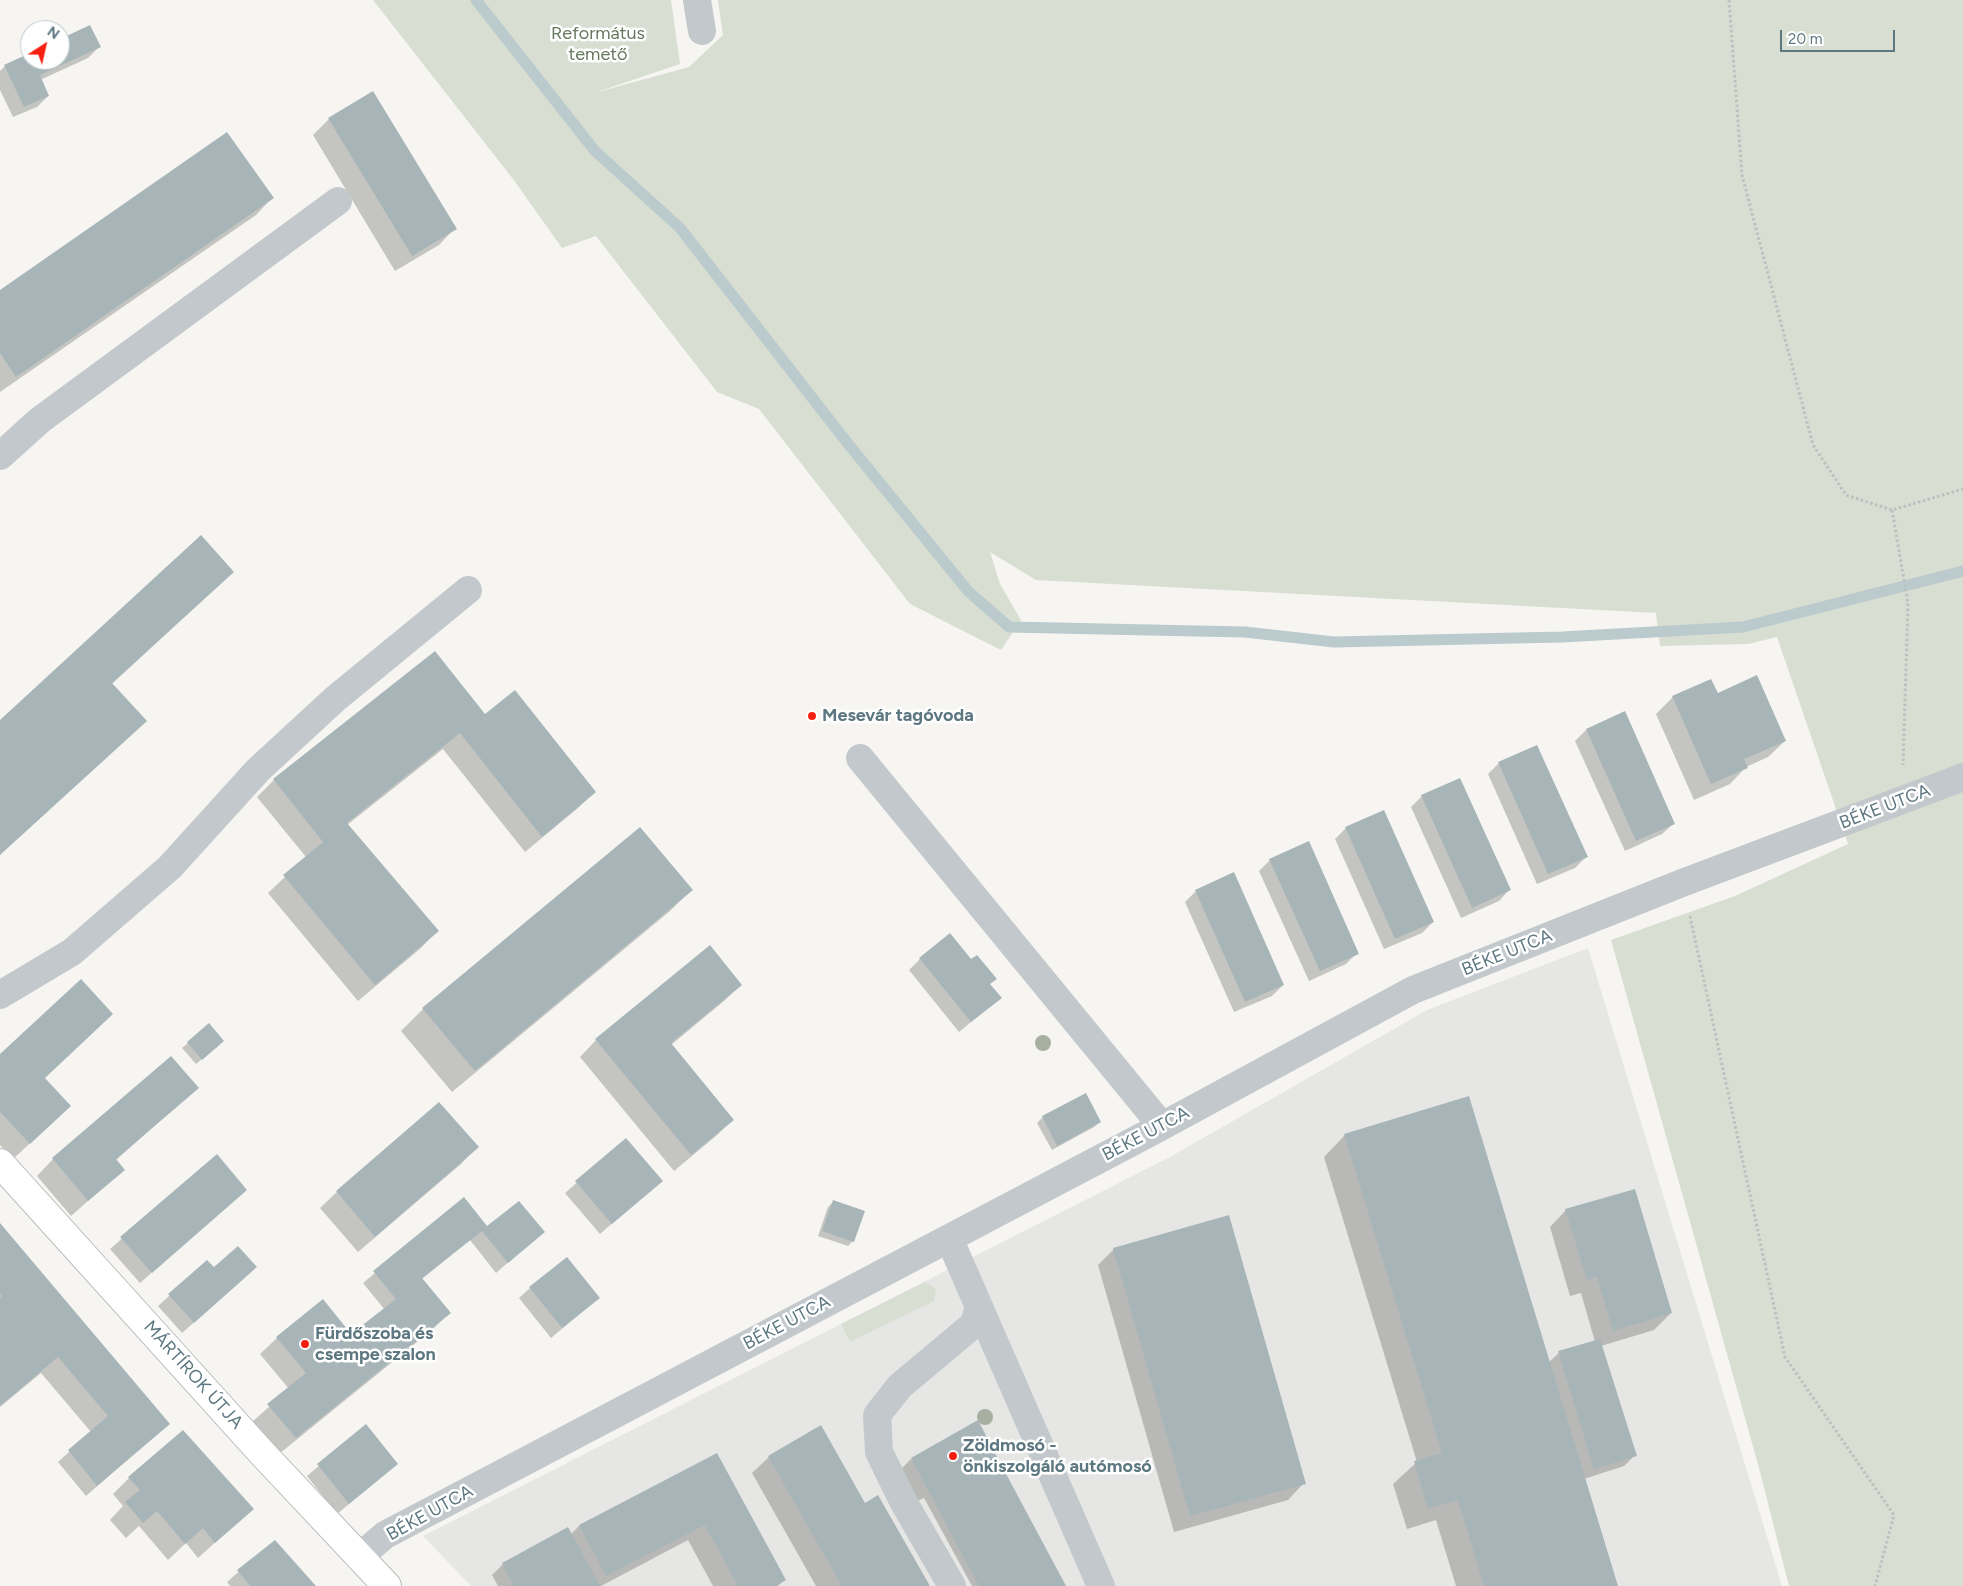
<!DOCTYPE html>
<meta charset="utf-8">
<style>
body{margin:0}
#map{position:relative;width:1963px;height:1586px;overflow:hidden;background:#f6f5f2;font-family:Figtree,sans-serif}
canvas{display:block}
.north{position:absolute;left:20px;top:20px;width:50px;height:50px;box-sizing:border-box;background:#fff;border:1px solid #bec9cc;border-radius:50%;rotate:35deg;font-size:14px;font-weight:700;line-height:20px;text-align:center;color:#5d7780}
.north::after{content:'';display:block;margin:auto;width:18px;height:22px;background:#f62112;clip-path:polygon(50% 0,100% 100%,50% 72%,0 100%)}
.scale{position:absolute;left:1780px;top:30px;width:115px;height:22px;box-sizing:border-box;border:2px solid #5d7780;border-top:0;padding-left:6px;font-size:15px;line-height:18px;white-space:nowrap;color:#5d7780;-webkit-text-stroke:4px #fff;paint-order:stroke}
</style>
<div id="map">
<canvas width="1963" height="1586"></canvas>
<div class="north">N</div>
<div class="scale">20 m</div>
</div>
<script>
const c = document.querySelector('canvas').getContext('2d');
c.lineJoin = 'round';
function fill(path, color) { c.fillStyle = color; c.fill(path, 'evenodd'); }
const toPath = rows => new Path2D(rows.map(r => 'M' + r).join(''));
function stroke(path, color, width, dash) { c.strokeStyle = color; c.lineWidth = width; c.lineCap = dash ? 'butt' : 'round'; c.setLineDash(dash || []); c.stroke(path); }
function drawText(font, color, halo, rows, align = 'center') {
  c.font = font + ' Figtree,sans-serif'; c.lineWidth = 5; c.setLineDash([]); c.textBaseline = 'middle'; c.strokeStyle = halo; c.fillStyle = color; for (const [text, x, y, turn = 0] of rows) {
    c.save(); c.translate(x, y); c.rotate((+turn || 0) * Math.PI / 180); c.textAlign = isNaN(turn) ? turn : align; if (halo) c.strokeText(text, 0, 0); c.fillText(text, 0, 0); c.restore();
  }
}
const built = toPath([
 [1588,948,1782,1586,471,1586,423,1536,1168,1158,1427,1010]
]);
const green = toPath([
 [373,0,671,0,680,64,594,93,689,67,723,35,718,0,1963,0,1963,1586,1789,1586,1759,1468,1611,940,1735,896,1848,844,1777,637,1748,644,1660,646,1656,613,1036,580,990,552,1000,584,1021,620,1001,650,910,604,759,409,717,392,596,236,562,248,513,179],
 [925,1282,936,1289,934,1301,850,1342,841,1324]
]);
const shadow = toPath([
 [60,40,99,47,88,58,40,80,48,96,37,107,13,117,0,90,0,71,5,66,30,54,30,60,60,60],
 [329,119,455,228,439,245,395,271,313,135],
 [272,198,256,215,0,392,0,291],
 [233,572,112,684,0,855,0,721],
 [435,653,485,716,595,792,578,808,525,852,443,749,347,825,437,931,421,948,358,1001,268,893,306,857,257,797,274,780],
 [1717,695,1785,741,1768,757,1746,767,1730,784,1694,800,1656,714,1673,697],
 [1624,713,1673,824,1662,834,1625,851,1575,741,1586,730],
 [1499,763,1586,857,1575,868,1537,884,1488,774],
 [1422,796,1509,890,1499,901,1461,918,1411,807],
 [1346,828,1433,922,1422,933,1384,949,1335,839],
 [640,829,691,890,670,911,452,1092,401,1031,423,1009],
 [1270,860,1357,953,1346,964,1309,981,1259,871],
 [1196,891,1283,985,1272,996,1234,1012,1185,902],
 [920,959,971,961,995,979,989,985,1000,998,959,1032,909,970],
 [741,985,724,1001,671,1045,732,1120,716,1136,674,1171,580,1057,596,1040],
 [209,1025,218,1046,196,1064,182,1048],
 [0,1056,44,1078,53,1122,13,1159,0,1145],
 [171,1058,197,1088,115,1161,123,1170,71,1216,37,1176,53,1159],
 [1085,1095,1100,1122,1094,1127,1052,1150,1037,1123,1043,1117],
 [439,1103,477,1147,461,1164,358,1252,320,1208,337,1192],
 [1345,1135,1549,1362,1559,1353,1595,1342,1581,1293,1570,1296,1550,1227,1566,1210,1671,1313,1654,1330,1601,1346,1635,1455,1624,1466,1584,1479,1616,1586,1456,1586,1436,1520,1407,1529,1393,1484,1417,1462,1324,1157],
 [625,1140,661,1181,600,1234,565,1193],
 [216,1156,234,1200,140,1283,110,1249],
 [464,1199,487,1228,543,1232,496,1273,470,1240,422,1279,449,1313,433,1329,279,1454,252,1422,289,1389,260,1354,277,1338,323,1301,351,1336,385,1310,363,1283],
 [833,1202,853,1241,848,1246,818,1236,828,1207],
 [0,1225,168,1424,86,1496,58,1462,91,1432,41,1373,0,1407],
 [1114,1249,1304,1483,1288,1500,1174,1532,1098,1265],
 [207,1262,214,1269,244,1278,182,1333,158,1306],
 [530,1288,599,1298,551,1338,519,1298],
 [366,1426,397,1464,337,1514,307,1476],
 [717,1454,784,1580,778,1586,713,1586,688,1540,601,1586,498,1586,492,1575,503,1564,567,1529,570,1535,579,1526],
 [769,1457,865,1505,929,1586,816,1586,752,1473],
 [911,1459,1065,1586,972,1586,924,1498,917,1501,900,1470],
 [129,1478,252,1509,198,1558,186,1543,168,1560,139,1526,126,1538,110,1520,123,1506,113,1494],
 [274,1541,314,1586,230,1586,227,1582]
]);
const stream = toPath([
 [476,0,595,151,680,228,845,440,968,591,1009,627,1245,632,1334,642,1562,637,1743,627,1963,571]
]);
const building = toPath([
 [90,25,101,47,40,75,49,96,24,107,4,65,30,53,30,60,60,60,60,39],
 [373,91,457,229,412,256,328,118],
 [227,132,274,198,16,377,0,353,0,290],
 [201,535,234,572,112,683,147,721,0,855,0,720],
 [435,651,485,714,515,690,596,792,542,837,460,733,347,823,439,931,375,985,283,875,323,842,273,779],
 [1757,675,1786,741,1744,759,1748,768,1711,784,1672,696,1711,679,1718,693],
 [1625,711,1675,824,1636,841,1586,729],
 [1537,745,1588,857,1548,874,1498,762],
 [1460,778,1511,890,1472,908,1421,795],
 [1384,810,1434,922,1395,939,1345,827],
 [640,827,693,890,475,1071,422,1008],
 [1309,841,1359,954,1320,971,1269,859],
 [1234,872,1284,985,1245,1002,1195,890],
 [950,933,971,959,977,955,997,979,990,984,1002,998,971,1022,919,958],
 [710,945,742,985,671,1043,734,1120,691,1155,595,1039],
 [81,979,113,1014,45,1078,71,1106,30,1144,0,1112,0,1054],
 [209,1023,224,1041,202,1060,187,1042],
 [171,1056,199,1088,116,1159,125,1170,88,1201,52,1158],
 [1086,1093,1101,1122,1057,1146,1042,1116],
 [1469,1096,1618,1586,1484,1586,1458,1500,1428,1509,1414,1461,1442,1453,1344,1134],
 [439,1102,479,1147,375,1237,336,1191],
 [626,1138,663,1181,612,1224,575,1181],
 [217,1154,247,1190,152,1273,120,1237],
 [1635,1189,1672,1313,1613,1331,1597,1277,1587,1280,1565,1209],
 [464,1197,487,1226,519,1201,545,1232,508,1263,482,1231,422,1278,451,1313,296,1438,267,1404,306,1373,276,1337,323,1299,351,1334,396,1299,373,1271],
 [833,1200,865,1211,854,1242,822,1231],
 [1229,1215,1306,1484,1190,1516,1113,1248],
 [0,1223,170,1424,97,1486,68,1450,108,1416,58,1357,0,1406,0,1298,2,1296,0,1294],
 [238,1246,257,1267,194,1323,168,1294,207,1260,214,1267],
 [567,1257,600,1298,562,1328,529,1287],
 [1600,1339,1637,1456,1594,1469,1558,1351],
 [978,1420,996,1455,1066,1586,979,1586,911,1458],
 [366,1424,398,1464,349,1504,317,1464],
 [821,1425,865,1503,878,1495,930,1586,842,1586,768,1456],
 [183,1430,254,1509,215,1543,203,1528,185,1544,157,1511,143,1523,125,1502,140,1490,128,1477],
 [717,1453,786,1580,775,1586,738,1586,705,1525,606,1576,579,1525],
 [568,1527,600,1586,514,1586,502,1563],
 [275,1540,316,1586,250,1586,237,1570]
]);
const path = toPath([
 [1729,0,1742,175,1813,445,1846,495,1892,510,1963,489],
 [1892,510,1908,603,1903,765],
 [1690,916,1785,1357,1894,1515,1875,1586]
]);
const minor = toPath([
 [697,0,702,31],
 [0,456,40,420,338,201],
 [860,758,1162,1126],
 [0,995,72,952,170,867,258,770,335,699,468,590],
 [949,1238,1101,1586],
 [359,1557,385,1535,1151,1132,1413,990,1682,883,1963,777],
 [952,1586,903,1501,879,1452,877,1415,900,1386,974,1324,979,1307]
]);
const major = toPath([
 [0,1163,262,1453,387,1586]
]);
const trees = [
 [1043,1043],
 [985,1417]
];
const markers = [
 [812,716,5,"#f62112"],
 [305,1344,5,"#f62112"],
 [953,1456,5,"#f62112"]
];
const parkNames = [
 ["Református",598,34],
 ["temető",598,55]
];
const poiNames = [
 ["Mesevár tagóvoda",822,716],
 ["Fürdőszoba és",315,1334],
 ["csempe szalon",315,1355],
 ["Zöldmosó -",963,1446],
 ["önkiszolgáló autómosó",963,1467]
];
const streetNames = [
 ["BÉKE UTCA",1885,807,-21],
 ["BÉKE UTCA",1507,953,-22],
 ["BÉKE UTCA",1146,1134,-28],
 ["BÉKE UTCA",787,1323,-28],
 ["MÁRTÍROK ÚTJA",193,1375,48],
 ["BÉKE UTCA",430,1513,-29]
];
fill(built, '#e6e7e5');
fill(green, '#d8ded2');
fill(shadow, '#0003');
stroke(stream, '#bacacd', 11);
fill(building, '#a8b5b8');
stroke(major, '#b5bcbe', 30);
stroke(path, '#bcc0c1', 3, [2.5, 2.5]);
stroke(minor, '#c2c8cb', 28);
stroke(major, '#fff', 28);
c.fillStyle = '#a7b0a0';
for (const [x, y] of trees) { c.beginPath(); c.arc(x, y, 8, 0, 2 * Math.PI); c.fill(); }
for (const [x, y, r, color] of markers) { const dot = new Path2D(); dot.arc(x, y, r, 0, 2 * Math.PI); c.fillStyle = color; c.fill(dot); stroke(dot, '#fff', 2); }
drawText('18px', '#66785d', '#fff', parkNames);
drawText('bold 18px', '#5d7780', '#fff', poiNames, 'left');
drawText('18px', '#5d7780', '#fff', streetNames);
</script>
